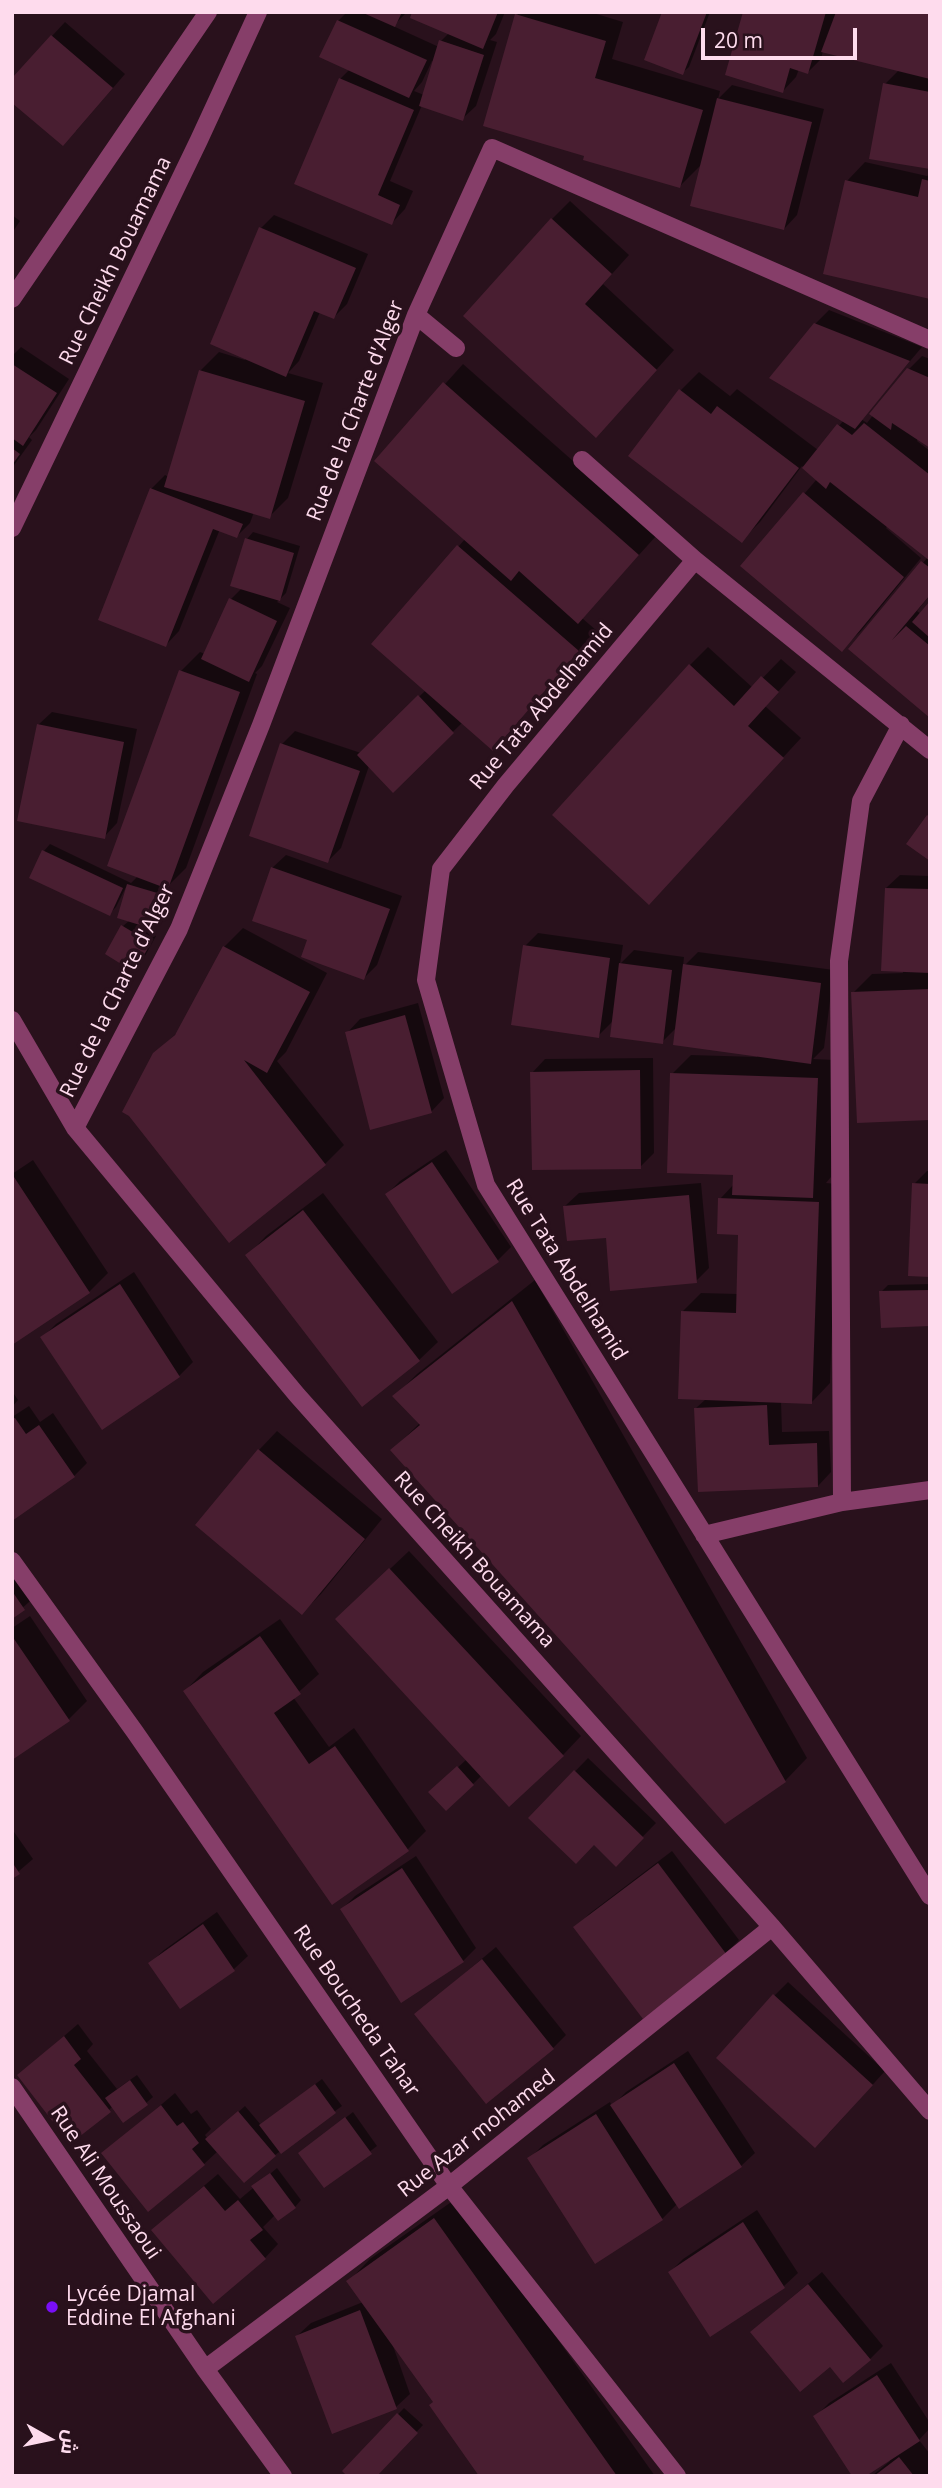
<!DOCTYPE html>
<meta charset="utf-8">
<style>
body{margin:0}
#map{position:relative;width:942px;height:2488px;overflow:hidden;background:#29111c;font-family:"Open Sans",Cairo,sans-serif}
canvas{display:block}
.frame{position:absolute;inset:0;border:14px solid #fedbed;pointer-events:none}
.north{position:absolute;left:14px;top:2404px;width:70px;height:70px;-webkit-text-stroke:5px #29111c;paint-order:stroke;rotate:99deg;font-size:19px;font-weight:700;line-height:28px;text-align:center;color:#fedbed}
.north::after{content:'';display:block;margin:auto;width:24px;height:32px;background:#fedbed;clip-path:polygon(50% 0,100% 100%,50% 72%,0 100%)}
.scale{position:absolute;left:701px;top:28px;width:156px;height:32px;box-sizing:border-box;border:4px solid #fedbed;border-top:0;padding-left:9px;font-size:21px;line-height:24px;white-space:nowrap;color:#fedbed;-webkit-text-stroke:5px #29111c;paint-order:stroke}
</style>
<div id="map">
<canvas width="942" height="2488"></canvas>
<div class="frame"></div>
<div class="north">ش</div>
<div class="scale">20 m</div>
</div>
<script>
const c = document.querySelector('canvas').getContext('2d');
c.lineJoin = 'round';
function fill(path, color) { c.fillStyle = color; c.fill(path, 'evenodd'); }
const toPath = rows => new Path2D(rows.map(r => 'M' + r).join(''));
function stroke(path, color, width, dash) { c.strokeStyle = color; c.lineWidth = width; c.lineCap = dash ? 'butt' : 'round'; c.setLineDash(dash || []); c.stroke(path); }
function drawText(font, color, halo, rows, align = 'center') {
  c.font = font + ' "Open Sans",sans-serif'; c.lineWidth = 7; c.setLineDash([]); c.textBaseline = 'middle'; c.strokeStyle = halo; c.fillStyle = color; for (const [text, x, y, turn = 0] of rows) {
    c.save(); c.translate(x, y); c.rotate((+turn || 0) * Math.PI / 180); c.textAlign = isNaN(turn) ? turn : align; if (halo) c.strokeText(text, 0, 0); c.fillText(text, 0, 0); c.restore();
  }
}
const shadow = toPath([
 [347,12,407,12,393,26,439,47,441,41,449,33,414,12,505,12,496,34,490,40,497,42,476,106,462,119,422,105,390,181,413,191,405,209,392,223,296,183,340,79,350,69,338,21],
 [432,61,435,62,424,95,414,91,422,82],
 [520,12,590,12,623,22,612,59,720,91,718,99,732,85,824,109,797,215,784,229,703,163,679,187,586,155,517,15],
 [664,12,710,12,689,67,682,73],
 [745,12,930,12,930,167,885,84,899,70,823,51,821,59,808,72,799,69,796,77,783,91],
 [65,22,125,74,76,131,52,36],
 [865,162,927,176,930,174,930,297,847,181],
 [570,201,629,255,603,284,674,350,614,417,552,219],
 [12,215,20,221,12,233],
 [274,215,368,254,347,304,334,317,320,312,299,361,288,373,323,383,288,498,269,517,254,512,250,523,237,536,220,529,179,631,166,645,151,489,165,475,169,477,200,371,219,352,245,360,261,228],
 [829,310,922,347,861,419,867,423,908,370,922,356,930,359,930,446,918,438,917,441,930,451,930,595,917,611,921,614,930,604,930,716,850,649,928,557,888,526,886,528,921,558,861,631,842,649,743,565,817,479,802,466,760,522,742,540,680,391,699,372,730,396,737,389,818,450,844,420,815,324],
 [21,347,69,379,36,430,29,437,32,440,12,468,12,356],
 [463,364,657,535,582,618,597,631,493,748,463,722,393,790,369,766,341,848,328,861,282,744,295,731,361,753,426,690,374,644,465,539,376,461],
 [253,532,300,546,286,593,277,602,290,608,262,666,255,673,257,674,186,868,166,888,169,889,159,920,153,927,134,922,156,936,141,963,134,970,123,926,130,920,128,888,126,887,116,907,109,914,44,851,50,844,131,883,138,876,181,671,200,652,205,654,231,599,242,588,247,539],
 [708,647,753,688,781,659,796,672,765,706,801,738,649,903,690,665],
 [52,712,137,729,117,823,104,837,38,725],
 [286,855,402,896,377,965,364,978,309,939,272,868],
 [900,875,930,876,930,1118,853,993,872,974,903,973,886,888],
 [243,928,327,973,286,1052,277,1061,344,1145,325,1164,154,1054,180,1030,224,947],
 [538,933,623,945,620,964,634,950,684,957,683,967,698,952,834,970,824,1048,813,1059,835,1060,831,1177,826,1183,837,1184,830,1383,812,1402,781,1401,782,1432,829,1431,831,1472,818,1486,696,1408,706,1399,682,1312,701,1293,738,1294,739,1233,720,1199,734,1184,735,1174,672,1074,691,1055,757,1057,757,1055,677,1027,662,1042,614,1020,598,1036,525,946],
 [418,1003,444,1098,431,1112,347,1033,360,1019],
 [653,1058,654,1153,640,1167,532,1073,545,1059],
 [446,1150,511,1247,498,1260,453,1291,387,1194,400,1181],
 [33,1160,108,1273,89,1292,12,1343,12,1174],
 [927,1171,930,1171,930,1275,914,1184],
 [701,1183,709,1268,696,1281,565,1206,579,1193],
 [323,1193,438,1342,419,1360,248,1255,266,1236],
 [134,1272,193,1362,179,1376,103,1427,43,1337,56,1324],
 [535,1280,807,1758,785,1781,392,1450,420,1423,395,1396,417,1374],
 [930,1284,930,1324,881,1292,888,1285],
 [12,1391,18,1400,12,1407],
 [29,1406,40,1422,53,1413,87,1463,74,1476,12,1519,12,1417],
 [277,1431,382,1519,321,1594,302,1613,197,1524,259,1450],
 [409,1551,581,1736,563,1755,482,1775,473,1784,431,1792,467,1759,356,1601],
 [12,1559,37,1595,12,1617],
 [30,1616,87,1701,69,1719,12,1758,12,1628],
 [280,1619,319,1674,293,1697,329,1747,354,1728,426,1831,407,1850,185,1691,203,1672],
 [588,1758,656,1823,616,1864,594,1842,530,1818],
 [12,1829,33,1859,12,1877],
 [672,1851,739,1940,726,1953,576,1928,589,1914],
 [416,1856,476,1948,463,1961,342,1909,355,1896],
 [217,1912,248,1956,234,1969,181,2007,150,1963,164,1950],
 [496,1947,566,2035,553,2048,416,2014],
 [788,1982,885,2071,829,2133,774,1996],
 [78,2024,93,2044,87,2051,117,2089,137,2075,153,2097,146,2103,113,2106,109,2110,19,2075],
 [688,2051,755,2153,741,2166,677,2204,662,2219,530,2158,543,2145,610,2102,612,2106,626,2092],
 [322,2079,342,2106,275,2155,218,2151,204,2164,104,2153,175,2093,191,2114,197,2110,211,2129,205,2135,208,2139,245,2106,261,2125],
 [353,2112,377,2146,325,2186,300,2153],
 [277,2168,301,2200,295,2207,275,2215,263,2227,278,2244,265,2258,167,2217,218,2174,240,2199],
 [457,2198,655,2476,481,2476,434,2402,392,2343,410,2394,396,2407,297,2336,311,2323,363,2302,348,2282,370,2259],
 [757,2210,798,2273,784,2286,711,2335,670,2272,683,2259],
 [822,2272,883,2346,870,2359,830,2365,766,2319],
 [891,2363,930,2423,930,2428,919,2440,930,2454,930,2476,872,2476,890,2461,888,2459,816,2416,829,2403],
 [404,2408,423,2425,375,2476,344,2471]
]);
const building = toPath([
 [361,12,402,12,395,27],
 [412,12,498,12,483,49,410,18],
 [662,12,707,12,683,75,644,60],
 [743,12,826,12,808,74,790,68,783,93,725,75],
 [836,12,930,12,930,79,821,52],
 [515,14,606,41,595,78,703,110,680,188,583,160,584,156,483,126],
 [337,20,427,60,409,98,319,57],
 [51,35,113,88,63,146,12,103,12,78],
 [439,40,484,55,463,121,419,106],
 [339,78,414,110,378,195,400,205,392,225,294,184],
 [883,83,930,92,930,169,869,159],
 [717,98,812,122,784,230,690,206],
 [922,179,930,181,930,299,823,274,845,180,918,197],
 [551,218,612,274,585,304,657,370,596,438,463,316],
 [259,227,356,268,334,319,314,311,286,377,210,344],
 [814,323,910,361,855,429,769,378],
 [12,364,57,393,23,446,12,438],
 [907,368,930,378,930,448,892,423,891,430,869,414],
 [199,370,305,401,270,519,164,487],
 [443,382,639,555,578,624,519,571,511,581,374,461],
 [679,389,711,414,717,406,799,468,742,543,628,456],
 [864,423,930,475,930,561,830,482,826,489,802,468,837,424,852,435],
 [12,448,20,454,12,465],
 [150,488,243,524,237,538,213,529,166,647,98,620],
 [803,492,904,577,842,652,740,566],
 [245,538,294,553,280,601,230,586],
 [457,545,579,651,493,751,371,644],
 [921,561,930,568,930,595,892,640,906,626,930,646,930,718,848,649],
 [229,598,277,621,249,682,201,659],
 [930,601,930,638,912,622],
 [689,664,734,706,761,676,779,692,748,726,784,758,649,905,552,815],
 [179,670,240,692,168,889,107,866],
 [418,695,454,733,393,793,357,755],
 [37,724,124,742,105,839,17,821],
 [280,743,360,771,328,863,249,836],
 [927,815,930,817,930,861,906,844],
 [42,850,123,888,110,916,29,878],
 [271,867,390,909,364,980,301,957,307,940,252,921],
 [127,884,164,895,153,929,117,918],
 [885,888,930,889,930,973,881,971],
 [121,925,151,943,134,972,105,954],
 [523,945,610,958,599,1038,511,1025],
 [223,946,310,992,267,1073,244,1060,326,1165,229,1243,129,1116,122,1112,153,1053,175,1035],
 [619,963,672,970,663,1044,610,1037],
 [683,964,821,983,811,1064,673,1045],
 [930,989,930,1120,857,1123,851,992],
 [405,1015,432,1113,370,1130,345,1032],
 [640,1070,641,1169,532,1170,530,1072],
 [670,1073,818,1078,813,1198,732,1195,733,1175,667,1173],
 [432,1162,499,1262,452,1294,385,1194],
 [14,1177,90,1293,12,1345,12,1178],
 [912,1183,930,1184,930,1277,908,1276],
 [689,1195,697,1283,610,1291,606,1238,567,1241,563,1206],
 [718,1198,819,1202,812,1404,678,1399,681,1311,736,1313,738,1235,717,1234],
 [303,1210,420,1361,362,1407,245,1255],
 [120,1284,180,1377,102,1430,40,1337],
 [930,1290,930,1326,881,1328,879,1291],
 [512,1301,786,1782,725,1824,390,1450,420,1425,392,1396],
 [767,1405,769,1445,817,1443,818,1487,698,1492,694,1408],
 [15,1418,26,1434,39,1425,75,1477,12,1521,12,1419],
 [258,1449,365,1539,302,1615,195,1525],
 [389,1568,564,1756,509,1807,335,1619],
 [12,1591,25,1610,12,1619],
 [12,1636,70,1721,12,1760],
 [260,1636,301,1694,274,1713,309,1764,335,1746,409,1851,332,1905,183,1691],
 [457,1766,474,1785,446,1811,428,1792],
 [574,1770,644,1838,616,1867,594,1845,576,1864,528,1818],
 [12,1862,20,1874,12,1879],
 [658,1863,727,1955,643,2019,573,1927],
 [402,1868,464,1962,401,2003,340,1909],
 [203,1924,235,1971,180,2009,148,1963],
 [482,1959,554,2049,486,2104,414,2014],
 [773,1994,873,2085,815,2148,716,2058],
 [64,2036,81,2059,74,2065,111,2112,70,2144,17,2075],
 [674,2063,742,2167,679,2209,610,2105],
 [130,2080,148,2105,123,2123,105,2098],
 [315,2084,336,2113,281,2154,259,2125],
 [161,2105,177,2126,183,2122,199,2143,192,2149,205,2165,148,2212,101,2153],
 [238,2111,276,2156,244,2183,205,2139],
 [596,2114,663,2220,595,2264,527,2158],
 [345,2117,372,2154,324,2188,298,2153],
 [270,2173,296,2208,278,2221,251,2186],
 [204,2186,225,2211,238,2200,263,2230,250,2240,266,2259,213,2304,151,2230],
 [434,2218,617,2476,479,2476,429,2405,433,2402,346,2281],
 [743,2222,785,2288,710,2337,668,2272],
 [808,2284,871,2360,843,2383,830,2367,800,2392,750,2332],
 [360,2310,397,2409,332,2434,295,2336],
 [877,2375,920,2441,866,2476,852,2476,813,2416],
 [397,2413,418,2433,377,2476,347,2476,342,2471],
 [899,2457,914,2476,874,2476]
]);
const minor = toPath([
 [12,299,208,12],
 [416,315,456,348],
 [582,460,695,560],
 [12,528,199,140,258,12],
 [930,750,695,560,506,785,441,869,426,980,486,1185,930,1896],
 [12,1020,75,1128,297,1395,772,1927,930,2111],
 [75,1128,179,929,261,725,416,315,492,148,930,340],
 [842,1502,839,961,861,801,901,725],
 [704,1535,842,1502,930,1490],
 [12,1561,135,1732,449,2186,677,2476],
 [12,2087,205,2369,283,2476],
 [205,2369,449,2186,772,1927]
]);
const markers = [
 [52,2307,7,"#790ef6"]
];
const streetNames = [
 ["Rue Cheikh Bouamama",116,261,-64],
 ["Rue de la Charte d'Alger",356,411,-69],
 ["Rue Tata Abdelhamid",542,707,-50],
 ["Rue de la Charte d'Alger",118,991,-64],
 ["Rue Tata Abdelhamid",566,1270,58],
 ["Rue Cheikh Bouamama",474,1560,48],
 ["Rue Boucheda Tahar",356,2011,55],
 ["Rue Azar mohamed",477,2134,-38],
 ["Rue Ali Moussaoui",105,2183,56]
];
const poiNames = [
 ["Lycée Djamal",66,2295],
 ["Eddine El Afghani",66,2319]
];
fill(shadow, '#0007');
fill(building, '#491e31');
stroke(minor, '#863e69', 18);
for (const [x, y, r, color] of markers) { const dot = new Path2D(); dot.arc(x, y, r, 0, 2 * Math.PI); c.fillStyle = color; c.fill(dot); stroke(dot, '#29111c', 2.5); }
drawText('21px', '#fedbed', '#29111c', streetNames);
drawText('21px', '#fedbed', '#29111c', poiNames, 'left');
</script>
